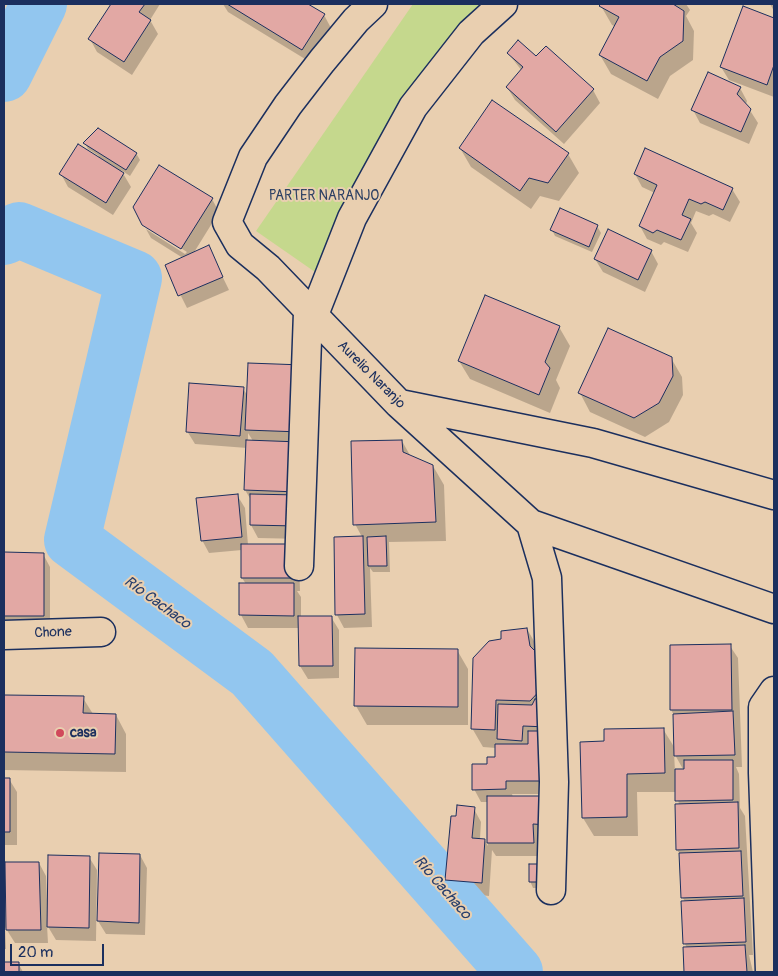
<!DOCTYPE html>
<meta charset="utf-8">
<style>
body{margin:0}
#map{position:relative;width:778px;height:976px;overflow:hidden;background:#e9cfb0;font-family:Pangolin,sans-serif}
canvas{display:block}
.frame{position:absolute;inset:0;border:5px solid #1b2f5e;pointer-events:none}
.scale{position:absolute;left:10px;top:944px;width:94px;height:22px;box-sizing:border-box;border:2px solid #1b2f5e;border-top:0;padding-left:6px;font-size:15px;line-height:18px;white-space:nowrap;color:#1b2f5e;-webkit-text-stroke:4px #e9cfb0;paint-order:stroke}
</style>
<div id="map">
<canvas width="778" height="976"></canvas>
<div class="frame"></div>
<div class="scale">20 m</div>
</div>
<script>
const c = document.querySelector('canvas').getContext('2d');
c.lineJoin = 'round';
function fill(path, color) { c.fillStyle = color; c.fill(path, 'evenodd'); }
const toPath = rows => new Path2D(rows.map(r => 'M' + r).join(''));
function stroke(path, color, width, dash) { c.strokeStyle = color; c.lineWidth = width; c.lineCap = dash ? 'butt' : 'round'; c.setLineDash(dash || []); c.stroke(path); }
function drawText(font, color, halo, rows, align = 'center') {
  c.font = font + ' Pangolin,sans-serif'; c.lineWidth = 4; c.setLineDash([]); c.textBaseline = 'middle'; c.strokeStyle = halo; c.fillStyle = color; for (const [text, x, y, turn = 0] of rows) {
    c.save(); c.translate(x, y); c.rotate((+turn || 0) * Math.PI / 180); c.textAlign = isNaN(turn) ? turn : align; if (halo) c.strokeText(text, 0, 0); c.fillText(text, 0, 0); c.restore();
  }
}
const green = toPath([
 [413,4,499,4,315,272,256,231]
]);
const shadow = toPath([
 [113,4,160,4,150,20,158,34,132,75,97,52,90,39],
 [223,4,305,4,324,15,331,28,310,62,228,12],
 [602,4,686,4,690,10,686,16,694,31,693,60,670,76,658,99,611,74,600,55,616,27,612,25,601,6],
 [770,4,774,4,774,11],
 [744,8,774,19,774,97,729,80,721,67],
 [508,53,593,90,600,103,564,144,515,100,507,87,522,71],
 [740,88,747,101,746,104,758,123,749,144,700,123,693,110],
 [493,102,568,154,579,173,559,201,540,196,531,209,471,167,460,148],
 [85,143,136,153,140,160,130,176,121,170,131,187,113,215,68,187,61,174,97,158,99,156,88,149],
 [635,174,732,189,740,202,730,222,713,214,709,216,696,211,691,223,697,233,688,252,664,242,661,245,647,239,640,226,655,193,642,187],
 [212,199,219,212,193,254,208,247,229,290,187,308,166,266,183,258,151,238,146,229,185,254,187,252,143,224],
 [597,226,601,233,592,252,555,236,552,230],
 [651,251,658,264,645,292,603,272,595,259],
 [559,327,570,346,556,380,560,388,550,413,470,379,459,361],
 [671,358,682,377,683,395,669,422,645,437,590,412,580,393],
 [302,366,303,539,258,538,251,525,251,500,245,490,247,448,195,444,187,431,243,389,248,396],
 [248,433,253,441,248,441],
 [402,441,411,457,433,466,444,485,446,541,389,542,390,572,373,572,370,568,372,627,344,628,337,615,362,537,355,524],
 [237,495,245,508,248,545,299,558,300,591,297,591,301,597,301,617,331,617,339,630,339,678,308,679,300,666,300,628,248,628,241,615,240,584,246,584,242,578,242,550,209,553,202,540],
 [4,554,43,554,50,567,50,629,4,628],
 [527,629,538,648,556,794,512,794,513,797,547,797,540,856,496,856,492,850,489,896,454,892,446,879,457,818,474,809,481,822,480,839,485,840,488,846,488,802,481,802,474,789,489,765,496,758,496,748,483,747,472,728,503,640],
 [730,646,738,658,742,767,736,767,739,774,740,808,745,816,753,955,749,955,753,972,686,972,684,949,687,948,685,944,685,902,683,898,681,856,677,850,679,805,677,792,637,792,638,836,594,836,583,818,606,742,663,729,676,750,674,715,671,710],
 [674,753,684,771,675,771],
 [457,650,468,669,468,725,367,725,356,706],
 [4,696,83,698,93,714,116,715,126,734,126,772,4,770],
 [4,779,9,779,17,792,17,845,4,845],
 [100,854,140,855,147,868,145,935,106,934,98,921],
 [89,857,97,870,96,941,56,940,47,925,48,943,15,943,5,927,6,949,4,949,4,877,7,882,39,863,46,876,47,900,49,900],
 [530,865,551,888,533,888,530,881],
 [4,963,18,963,23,972,4,972]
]);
const river = toPath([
 [4,74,39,4],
 [4,237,19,230,134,278,72,540,252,673,515,972]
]);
const building = toPath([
 [111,4,145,4,139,12,151,20,124,62,88,39,111,4],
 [227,4,308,4,325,14,302,50,227,4],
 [601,4,673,4,684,11,683,41,660,57,647,81,599,55,619,17,599,6,601,4],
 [743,6,774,18,774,65,767,85,720,67,743,6],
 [518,40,536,56,546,46,594,89,556,132,506,87,523,67,507,53,518,40],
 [708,72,741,87,737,94,751,109,741,132,691,110,708,72],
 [492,100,569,153,548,183,529,178,520,191,459,148,492,100],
 [98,128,137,153,126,170,83,143,98,128],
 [78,144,124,173,106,203,59,174,78,144],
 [645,148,733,188,723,210,705,202,701,204,689,199,682,215,691,219,681,240,657,230,653,233,639,226,657,185,634,174,645,148],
 [159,165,213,198,181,249,142,225,133,207,159,165],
 [560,208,598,225,589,247,550,230,560,208],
 [608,229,652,250,638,280,594,259,608,229],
 [209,245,223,277,178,296,165,265,209,245],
 [485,295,560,326,545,362,550,368,539,395,458,361,485,295],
 [608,328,672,357,673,376,659,403,634,418,578,393,608,328],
 [248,363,303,365,301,432,245,430,248,363],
 [189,383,244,387,240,436,186,432,189,383],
 [246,440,300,442,298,492,244,490,246,440],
 [402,440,403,452,433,465,436,522,353,525,351,441,402,440],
 [238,494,242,537,201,541,196,498,238,494],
 [250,494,297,495,296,526,250,525,250,494],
 [363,536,365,614,335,615,334,537,363,536],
 [386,536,387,566,368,566,367,537,386,536],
 [241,544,292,544,293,578,241,578,241,544],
 [4,552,44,553,44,616,4,616,4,552],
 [239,583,294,583,294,616,239,615,239,583],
 [298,616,332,616,333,666,299,666,298,616],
 [527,628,530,646,537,653,547,683,530,701,496,700,495,730,471,729,473,658,489,641,501,639,501,631,527,628],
 [731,644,732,710,670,710,670,645,731,644],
 [355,648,458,649,458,707,354,706,355,648],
 [4,695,84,696,83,713,116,714,115,754,4,752,4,695],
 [535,699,548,700,547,727,523,726,522,741,497,739,498,704,532,705,535,699],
 [733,711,735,755,674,756,673,714,733,711],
 [664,728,665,773,627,774,627,817,582,818,580,742,604,741,604,729,664,728],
 [528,731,549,731,550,781,506,781,506,789,472,790,472,764,487,764,487,757,495,757,495,744,528,744,528,731],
 [684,760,733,760,733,800,675,801,675,769,684,769,684,760],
 [4,778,10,778,10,832,4,832,4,778],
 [487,796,548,796,548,825,533,824,534,843,487,843,487,796],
 [738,802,739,848,676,850,675,804,738,802],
 [457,805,475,807,472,838,485,839,482,883,445,880,451,816,456,816,457,805],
 [741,851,743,896,681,898,679,853,741,851],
 [99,853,140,854,139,923,97,921,99,853],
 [48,855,90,856,89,928,47,927,48,855],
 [5,862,39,862,41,930,6,930,5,862],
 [529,864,548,864,548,882,529,882,529,864],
 [744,898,746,942,683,944,681,901,744,898],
 [745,945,747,972,684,972,683,947,745,945],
 [4,962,19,962,19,972,4,972,4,962]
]);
const minor = toPath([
 [373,4,356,20,322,61,288,105,253,157,227,222,240,245,268,268,399,404,531,524,774,609],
 [313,317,352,218,413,107,471,33,503,4],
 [400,404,593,443,774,495],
 [531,524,547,578,554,782,551,890],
 [299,566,308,312],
 [4,635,101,632],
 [770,972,763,773,763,707,774,691]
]);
const markers = [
 [60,733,5,"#d1495b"]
];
const parkNames = [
 ["PARTER NARANJO",324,196]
];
const streetNames = [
 ["Aurelio Naranjo",371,375,45],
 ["Chone",53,633,-2]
];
const poiNames = [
 ["casa",70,733]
];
const waterNames = [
 ["Río Cachaco",157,603,36],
 ["Río Cachaco",442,888,49]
];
fill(green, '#c5d88d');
fill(shadow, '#0003');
stroke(river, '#92c6ef', 56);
fill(building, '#e2a8a4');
stroke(building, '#1b2f5e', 1);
stroke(minor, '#1b2f5e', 31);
stroke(minor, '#e9cfb0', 28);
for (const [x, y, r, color] of markers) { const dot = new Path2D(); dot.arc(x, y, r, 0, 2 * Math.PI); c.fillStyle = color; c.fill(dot); stroke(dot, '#e9cfb0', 2); }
drawText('14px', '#2c4063', '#e9cfb0', parkNames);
drawText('14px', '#1b2f5e', '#e9cfb0', streetNames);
drawText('bold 14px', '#1b2f5e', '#e9cfb0', poiNames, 'left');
drawText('italic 15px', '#273e6c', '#e9cfb0', waterNames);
</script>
